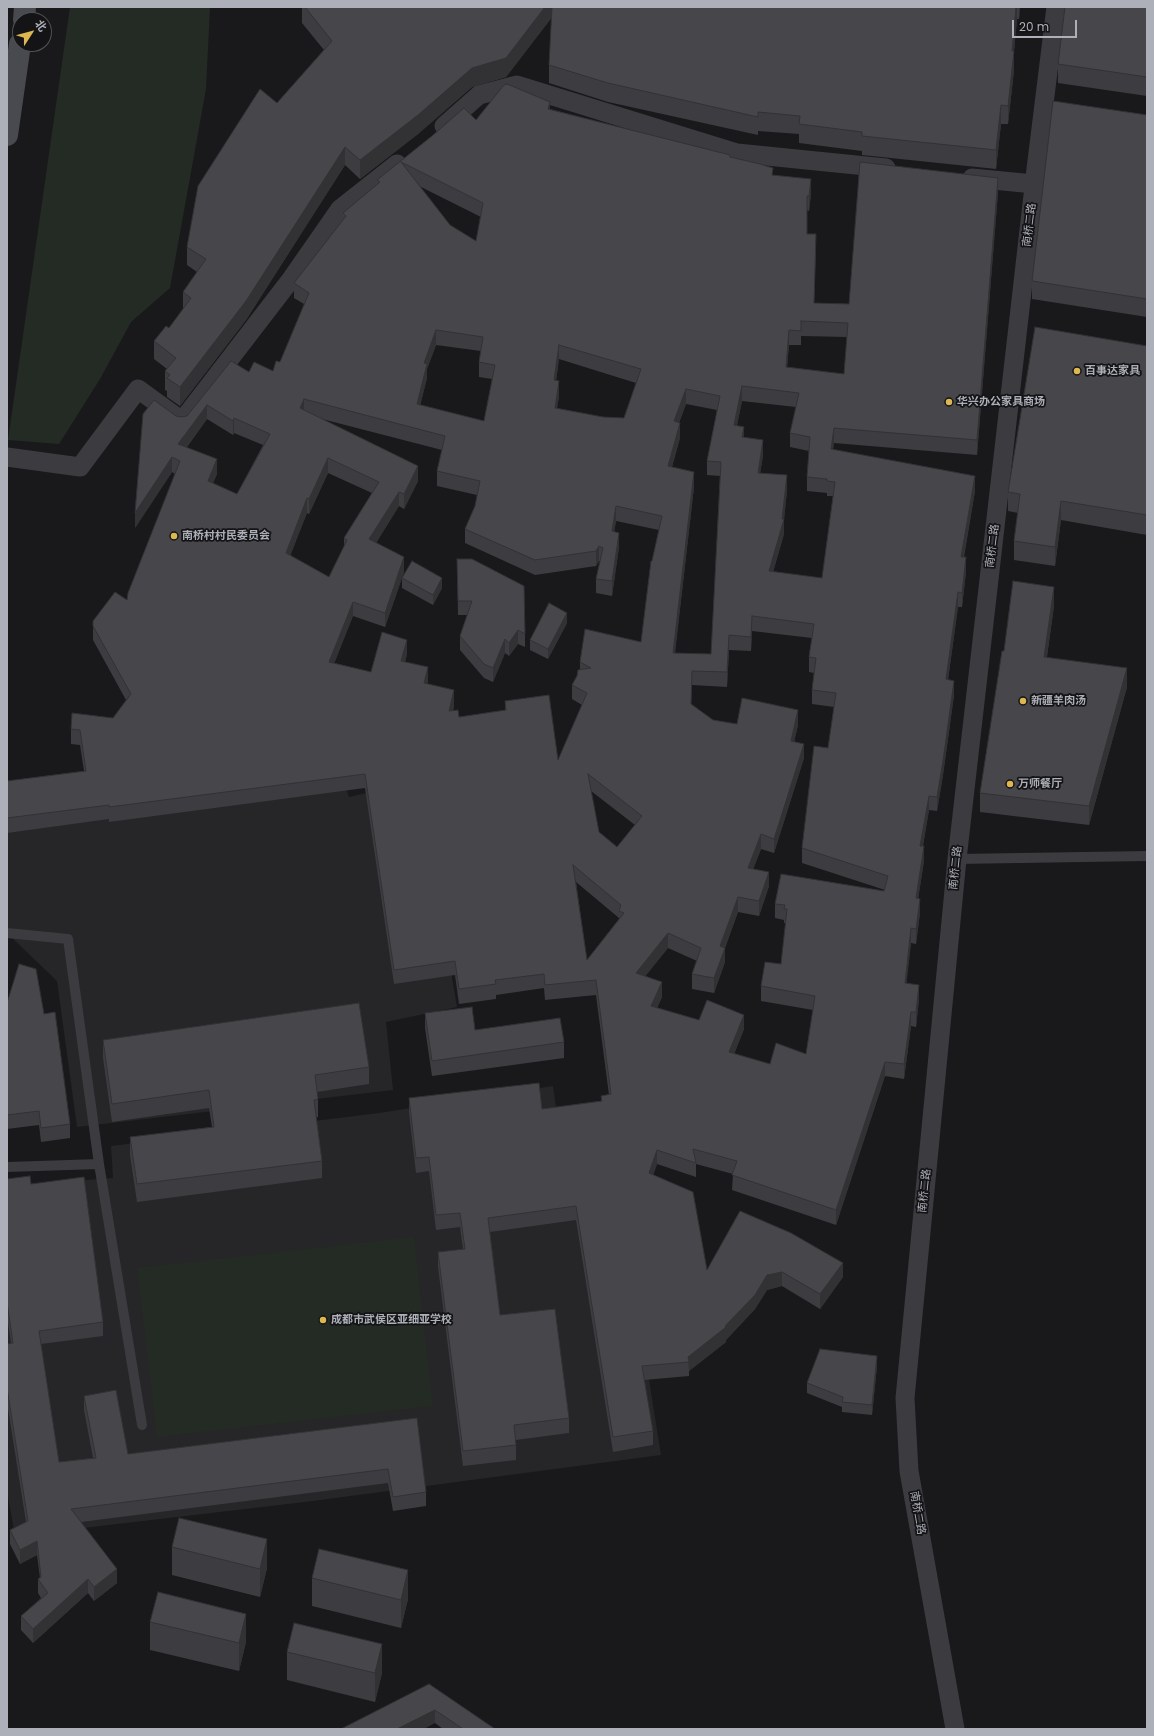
<!DOCTYPE html>
<meta charset="utf-8">
<style>
body{margin:0}
#map{position:relative;width:1154px;height:1736px;overflow:hidden;background:#19191b;font-family:Poppins,"Noto Sans SC",sans-serif}
canvas{display:block}
.frame{position:absolute;inset:0;border:8px solid #adb0b9;pointer-events:none}
.north{position:absolute;left:12px;top:12px;width:40px;height:40px;box-sizing:border-box;background:#141416;border:1px solid #515257;border-radius:50%;rotate:54deg;font-size:11px;font-weight:700;line-height:16px;text-align:center;color:#adb0b9}
.north::after{content:'';display:block;margin:auto;width:14px;height:18px;background:#ddb74f;clip-path:polygon(50% 0,100% 100%,50% 72%,0 100%)}
.scale{position:absolute;left:1012px;top:20px;width:65px;height:18px;box-sizing:border-box;border:2px solid #adb0b9;border-top:0;padding-left:5px;font-size:12px;line-height:14px;white-space:nowrap;color:#adb0b9;-webkit-text-stroke:3px #141416;paint-order:stroke}
</style>
<div id="map">
<canvas width="1154" height="1736"></canvas>
<div class="frame"></div>
<div class="north">北</div>
<div class="scale">20 m</div>
</div>
<script>
const c = document.querySelector('canvas').getContext('2d');
c.lineJoin = 'round';
function fill(path, color) { c.fillStyle = color; c.fill(path, 'evenodd'); }
const toPath = rows => new Path2D(rows.map(r => 'M' + r).join(''));
function stroke(path, color, width, dash) { c.strokeStyle = color; c.lineWidth = width; c.lineCap = dash ? 'butt' : 'round'; c.setLineDash(dash || []); c.stroke(path); }
function drawText(font, color, halo, rows, align = 'center') {
  c.font = font + ' Poppins,"Noto Sans SC",sans-serif'; c.lineWidth = 3.5; c.setLineDash([]); c.textBaseline = 'middle'; c.strokeStyle = halo; c.fillStyle = color; for (const [text, x, y, turn = 0] of rows) {
    c.save(); c.translate(x, y); c.rotate((+turn || 0) * Math.PI / 180); c.textAlign = isNaN(turn) ? turn : align; if (halo) c.strokeText(text, 0, 0); c.fillText(text, 0, 0); c.restore();
  }
}
const built = toPath([
 [331,743,349,797,418,781,457,1007,386,1022,393,1090,77,1127,57,981,7,933,7,789],
 [553,1086,566,1179,616,1172,661,1455,305,1502,15,1536,7,1491,7,1186,113,1178,111,1146,379,1113]
]);
const green = toPath([
 [70,7,210,7,206,89,170,288,131,322,100,379,59,444,8,440],
 [414,1237,433,1406,157,1437,137,1268]
]);
const service = toPath([
 [957,859,1147,856],
 [7,933,68,939,99,1164],
 [7,1167,99,1164,142,1425]
]);
const minor = toPath([
 [444,126,479,95,517,85,737,153,886,168],
 [972,178,1034,184],
 [7,457,80,467,138,389,182,421,292,278,340,209,397,164],
 [955,1729,909,1471,905,1398,957,859,1036,169,1056,7]
]);
const secondary = toPath([
 [24,20,25,7],
 [7,135,20,44]
]);
const wall = toPath([
 [302,7,1020,7,1019,19,1017,19,1014,51,1014,70,1008,124,1001,124,996,169,862,155,862,151,799,143,799,134,758,131,758,135,608,102,549,83,549,65,552,17,506,77,472,87,418,134,360,179,345,165,246,320,180,406,167,397,167,391,165,390,165,371,167,369,154,359,154,341,169,328,183,310,183,292,197,272,187,265,187,247,277,103,324,50,302,23],
 [1147,7,1147,96,1058,83,1058,64],
 [550,109,730,157,773,176,811,194,809,211,807,210,807,234,816,248,814,303,849,304,998,192,977,455,834,443,833,449,975,491,964,557,966,572,962,607,958,607,948,680,954,695,943,775,937,811,929,810,923,846,924,861,918,899,920,913,916,944,911,943,906,983,919,999,916,1027,911,1026,904,1079,885,1076,836,1225,732,1190,733,1174,696,1164,696,1177,657,1164,653,1175,707,1270,740,1211,843,1277,820,1309,782,1286,767,1290,755,1309,726,1340,726,1342,689,1371,689,1376,644,1380,653,1431,653,1445,613,1452,576,1220,490,1232,500,1315,569,1418,569,1433,516,1440,516,1460,463,1466,438,1267,438,1252,463,1249,460,1227,436,1230,429,1171,416,1173,409,1113,409,1098,542,1109,601,1101,601,1096,609,1095,596,995,545,1000,544,988,496,995,496,999,459,1004,455,975,394,984,365,788,109,822,109,819,7,833,7,781,84,771,80,745,71,744,71,729,113,718,126,700,93,640,93,621,127,600,175,474,172,472,135,528,176,416,181,417,187,416,249,372,273,371,280,362,304,304,294,298,294,283,343,219,343,213,377,185,377,180,432,136,476,120],
 [419,186,481,217,476,241,450,225],
 [801,336,847,337,844,374,787,367,789,345,801,345],
 [436,345,481,351,479,362,479,377,492,379,484,421,420,405,427,378,427,369],
 [559,359,636,383,624,418,603,417,557,408,559,396,556,381],
 [742,401,796,407,790,433,790,447,809,451,807,477,807,491,827,493,827,496,833,496,822,578,773,572,784,534,784,519,787,490,760,473,763,455,744,437,737,425],
 [686,404,717,410,707,461,707,475,720,476,711,654,675,653,694,487,672,467,680,438,679,423],
 [207,419,233,435,234,433,263,445,237,494,213,483,217,474,187,447],
 [322,419,442,450,437,471,437,486,477,495,475,506,465,529,465,543,535,575,596,566,599,561,600,561,596,579,596,593,612,596,619,547,614,532,616,521,659,530,652,561,641,642,580,662,580,670,577,676,572,685,572,699,582,705,558,760,505,701,505,711,459,717,453,711,454,705,427,684,428,681,405,662,407,654,371,672,334,663,353,616,385,627,404,572,376,543,399,506,404,509,418,481],
 [328,473,372,493,344,538,344,548,329,577,290,555,307,513,309,514],
 [752,631,812,638,809,657,809,672,814,673,812,690,812,704,834,707,828,748,802,848,802,863,885,890,884,891,775,904,775,918,784,920,784,923,786,923,781,964,761,986,761,1001,813,1010,806,1054,770,1064,734,1054,744,1029,699,1020,657,1008,662,997,645,976,668,948,697,961,692,974,692,989,714,993,725,962,725,948,738,912,759,916,769,886,753,869,761,849,774,853,804,758,794,742,798,725,737,724,713,720,691,704,692,685,727,687,729,650,751,651],
 [591,791,635,825,617,847,599,832],
 [576,882,619,918,619,919,587,960],
 [1147,115,1147,317,1032,299,1032,281],
 [1147,346,1147,535,1061,520,1055,566,1014,560,1014,541,1018,513,1008,511,1008,492],
 [457,559,525,634,525,647,518,644,509,656,505,653,493,682,484,678,460,650,460,636,467,615,458,615],
 [402,578,442,588,433,605,402,588],
 [1054,606,1047,657,1127,687,1089,825,980,812,980,793,1004,651],
 [567,623,548,659,530,650,530,640],
 [7,1003,44,1014,70,1124,70,1138,41,1142,39,1125,7,1129],
 [425,1013,475,1030,564,1042,564,1058,432,1076,425,1028],
 [103,1040,369,1067,369,1084,317,1092,318,1099,318,1117,316,1117,322,1161,322,1178,137,1202,130,1155,130,1137,212,1127,209,1108,112,1122,103,1058],
 [7,1179,31,1184,103,1322,103,1336,41,1344,59,1462,93,1458,84,1410,84,1396,128,1454,417,1418,426,1492,426,1506,393,1511,388,1483,81,1522,117,1583,94,1601,88,1593,33,1643,21,1630,21,1616,41,1598,38,1593,38,1579,40,1578,37,1555,20,1564,10,1544,10,1530,26,1522,7,1402,7,1344,11,1343,7,1316],
 [877,1366,872,1415,842,1412,842,1407,807,1393,807,1383],
 [172,1547,267,1568,260,1597,172,1575],
 [312,1578,408,1599,401,1628,312,1606],
 [150,1622,246,1642,239,1671,150,1650],
 [287,1652,382,1673,375,1702,287,1680],
 [429,1684,495,1729,443,1729,435,1723]
]);
const shadedWall = toPath([
 [545,7,553,7,553,16,506,77,472,87,418,134,360,179,360,160],
 [1016,7,1017,7,1017,19,1014,51,1014,70,1008,124,1008,106],
 [1019,7,1020,7,1019,19],
 [550,102,550,117,548,109],
 [1001,105,1001,124,996,169,996,150],
 [345,147,345,165,246,320,180,406,180,387],
 [998,178,998,192,977,455,977,440],
 [811,179,811,194,809,211,809,196],
 [436,330,436,345,427,369,427,378,417,419,417,404,424,363],
 [789,330,789,345,786,381,786,367],
 [559,345,559,359,554,395,554,380],
 [559,381,559,396,555,422,555,408],
 [742,386,742,401,734,439,734,425],
 [686,389,686,404,674,436,674,421],
 [304,399,304,414,300,408],
 [207,405,207,419,178,458,178,444],
 [234,418,234,433,233,435,233,421],
 [680,423,680,438,668,480,668,466],
 [744,427,744,441,742,437],
 [834,428,834,443,831,464,831,449],
 [763,440,763,455,758,488,758,473],
 [172,457,172,472,135,528,135,513],
 [328,458,328,473,309,514,309,499],
 [217,459,217,474,208,495,208,481],
 [418,466,418,481,404,509,404,494],
 [694,472,694,487,673,668,673,653],
 [787,475,787,490,784,520,784,519,784,534,769,586,769,571,782,519],
 [975,476,975,491,961,571,961,557],
 [399,492,399,506,369,554,369,539],
 [307,498,307,513,286,567,286,553],
 [1061,501,1061,520,1055,566,1055,547],
 [616,506,616,521,612,546,612,531],
 [619,533,619,547,612,596,612,581],
 [599,546,599,561,596,566,596,551],
 [404,557,404,572,385,627,385,613],
 [966,557,966,572,962,607,962,593],
 [442,578,442,588,433,605,433,595],
 [1054,587,1054,606,1044,676,1044,657],
 [958,592,958,607,946,694,946,679],
 [353,602,353,616,329,677,329,662],
 [567,613,567,623,548,659,548,649],
 [752,616,752,631,751,651,751,637],
 [518,630,518,644,509,656,509,643],
 [729,635,729,650,727,687,727,672],
 [505,639,505,653,493,682,493,668],
 [407,640,407,654,401,675,401,661],
 [428,667,428,681,424,698,424,683],
 [1127,668,1127,687,1089,825,1089,806],
 [954,681,954,695,943,775,937,811,937,797],
 [454,690,454,705,449,726,449,711],
 [798,710,798,725,791,756,791,741],
 [804,744,804,758,774,853,774,839],
 [929,796,929,810,920,860,920,846],
 [761,834,761,849,748,883,748,868],
 [924,846,924,861,916,913,916,898],
 [769,872,769,886,759,916,759,901],
 [738,897,738,912,720,960,720,946],
 [920,899,920,913,916,944,916,929],
 [911,928,911,943,905,998,905,983],
 [668,933,668,948,636,988,636,973],
 [725,948,725,962,714,993,714,978],
 [662,982,662,997,651,1021,651,1006],
 [919,985,919,999,916,1027,916,1012],
 [911,1012,911,1026,904,1079,904,1064],
 [744,1015,744,1029,729,1067,729,1052],
 [885,1062,885,1076,836,1225,836,1210],
 [657,1150,657,1164,649,1188,649,1173],
 [843,1263,843,1277,820,1309,820,1294],
 [782,1272,782,1286,767,1290,755,1309,726,1340,726,1342,689,1371,688,1357,725,1326,767,1275],
 [877,1356,877,1366,872,1415,872,1405],
 [267,1539,267,1568,260,1597,260,1569],
 [37,1541,37,1555,20,1564,20,1550],
 [117,1569,117,1583,94,1601,94,1587],
 [408,1570,408,1599,401,1628,401,1600],
 [88,1579,88,1593,33,1643,33,1629],
 [246,1614,246,1642,239,1671,239,1643],
 [382,1644,382,1673,375,1702,375,1673],
 [435,1710,435,1723,424,1729,397,1729]
]);
const building = toPath([
 [305,7,545,7,506,58,472,68,418,115,360,160,345,147,246,301,180,387,167,378,170,375,165,371,176,358,154,341,166,326,169,328,191,298,183,292,206,259,187,247,198,186,260,89,277,103,332,41,305,7],
 [552,7,1016,7,1012,51,1014,51,1008,106,1001,105,996,150,862,136,862,132,799,124,800,116,758,112,758,117,608,83,549,65,552,7],
 [1065,7,1147,7,1147,77,1058,64,1065,7],
 [507,84,550,102,548,109,730,155,730,157,760,164,773,168,772,175,811,179,809,196,807,196,807,234,816,234,814,303,849,304,860,162,998,178,977,440,834,428,831,449,975,476,961,557,966,557,962,593,958,592,946,679,954,681,943,761,937,797,929,796,920,846,924,846,916,898,920,899,916,929,911,928,905,983,919,985,916,1012,911,1012,904,1064,885,1062,836,1210,732,1175,737,1161,693,1149,696,1163,657,1150,649,1173,693,1192,707,1270,740,1211,791,1233,843,1263,820,1294,782,1272,767,1275,755,1295,725,1326,726,1327,688,1357,689,1362,642,1366,653,1431,613,1437,576,1206,488,1218,500,1315,555,1309,569,1418,514,1425,516,1445,463,1451,438,1252,465,1249,460,1213,436,1215,429,1157,416,1158,409,1098,539,1083,542,1109,602,1101,601,1096,611,1094,596,980,545,985,544,974,495,980,496,984,459,989,455,961,394,970,365,774,109,807,109,805,7,818,7,781,86,771,80,730,71,729,72,713,113,718,131,694,93,626,93,621,115,592,127,600,128,593,180,461,172,457,135,513,143,414,154,400,176,416,181,417,187,416,231,361,249,372,254,362,273,371,276,361,280,362,309,293,294,283,346,216,343,213,380,182,377,180,432,136,464,108,476,120,504,85,507,84],
 [401,162,483,203,476,241,450,225,401,162],
 [801,321,848,323,844,374,786,367,789,330,801,331,801,321],
 [436,330,483,337,479,362,495,365,484,421,417,404,427,364,424,363,436,330],
 [559,345,641,369,624,418,603,417,555,408,559,381,554,380,559,345],
 [742,386,799,393,790,433,810,437,807,477,827,479,827,481,835,482,822,578,769,571,784,519,782,519,787,475,758,473,763,440,742,437,744,427,734,425,742,386],
 [686,389,720,396,707,461,721,462,711,654,673,653,694,472,668,466,680,423,674,421,686,389],
 [304,399,445,436,437,471,480,481,475,506,465,529,535,560,596,551,599,546,603,548,596,579,612,581,619,533,612,531,616,506,662,516,652,561,651,561,641,642,585,629,580,662,591,668,578,670,577,676,572,685,587,693,558,760,549,695,505,701,506,710,459,717,458,710,449,711,454,690,424,683,428,667,401,661,407,640,382,632,371,672,329,662,353,602,385,613,404,557,369,539,399,492,404,494,418,466,300,408,304,399],
 [207,405,233,421,234,418,270,434,237,494,208,481,217,459,178,444,207,405],
 [328,458,379,482,344,538,347,540,329,577,286,553,307,498,309,499,328,458],
 [752,616,814,624,809,657,816,658,812,690,836,693,828,748,814,746,802,848,888,876,884,891,781,874,775,904,785,905,784,909,787,909,781,964,765,962,761,986,815,996,806,1054,776,1043,770,1064,729,1052,744,1015,707,1000,699,1020,651,1006,662,982,636,973,668,933,701,948,692,974,714,978,725,948,720,946,738,897,759,901,769,872,748,868,761,834,774,839,804,744,791,741,798,710,742,698,737,724,713,720,691,704,692,671,727,672,729,635,751,637,752,616],
 [588,774,642,816,617,847,599,832,588,774],
 [573,865,621,905,619,911,624,913,587,960,573,865],
 [1053,101,1147,115,1147,299,1032,281,1053,101],
 [1035,327,1147,346,1147,515,1061,501,1055,547,1014,541,1020,494,1008,492,1035,327],
 [457,559,472,559,524,586,525,634,518,630,509,643,505,639,493,668,484,664,460,636,472,601,458,601,457,559],
 [412,561,442,578,433,595,402,578,412,561],
 [1013,581,1054,587,1044,657,1127,668,1089,806,980,793,1002,651,1004,651,1013,581],
 [549,603,567,613,548,649,530,640,549,603],
 [19,964,36,969,44,1014,55,1012,70,1124,41,1128,39,1111,7,1115,7,1003,19,964],
 [359,1003,369,1067,315,1075,318,1099,314,1100,322,1161,137,1184,130,1137,214,1127,209,1090,112,1104,103,1040,359,1003],
 [472,1007,475,1030,560,1018,564,1042,432,1061,425,1013,472,1007],
 [30,1176,31,1184,84,1177,103,1322,39,1331,59,1462,96,1458,84,1396,116,1390,128,1454,417,1418,426,1492,393,1497,388,1469,71,1509,117,1569,94,1587,88,1579,33,1629,21,1616,48,1593,38,1579,41,1577,37,1541,20,1550,10,1530,28,1521,7,1388,7,1344,13,1343,7,1302,7,1179,30,1176],
 [820,1349,877,1356,872,1405,842,1402,843,1397,807,1383,820,1349],
 [179,1518,267,1539,260,1569,172,1547,179,1518],
 [319,1549,408,1570,401,1600,312,1578,319,1549],
 [158,1592,246,1614,239,1643,150,1622,158,1592],
 [294,1623,382,1644,375,1673,287,1652,294,1623],
 [429,1684,495,1729,463,1729,435,1710,397,1729,341,1729,429,1684]
]);
const markers = [
 [1077,371,4,"#ddb74f"],
 [949,402,4,"#ddb74f"],
 [174,536,4,"#ddb74f"],
 [1023,701,4,"#ddb74f"],
 [1010,784,4,"#ddb74f"],
 [323,1320,4,"#ddb74f"]
];
const streetNames = [
 ["南桥二路",1030,225,-83],
 ["南桥二路",993,546,-83],
 ["南桥二路",956,868,-84],
 ["南桥二路",925,1191,-84],
 ["南桥二路",917,1513,80]
];
const poiNames = [
 ["百事达家具",1085,371],
 ["华兴办公家具商场",957,402],
 ["南桥村村民委员会",182,536],
 ["新疆羊肉汤",1031,701],
 ["万师餐厅",1018,784],
 ["成都市武侯区亚细亚学校",331,1320]
];
fill(built, '#262528');
fill(green, '#242b25');
stroke(service, '#3b3b40', 10);
stroke(minor, '#3b3b40', 19);
stroke(secondary, '#494a4f', 22);
fill(wall, '#3d3c40');
fill(shadedWall, '#323134');
fill(building, '#47464b');
stroke(building, '#323134', 1);
for (const [x, y, r, color] of markers) { const dot = new Path2D(); dot.arc(x, y, r, 0, 2 * Math.PI); c.fillStyle = color; c.fill(dot); stroke(dot, '#141416', 1.5); }
drawText('11px', '#adb0b9', '#141416', streetNames);
drawText('bold 11px', '#adb0b9', '#141416', poiNames, 'left');
</script>
